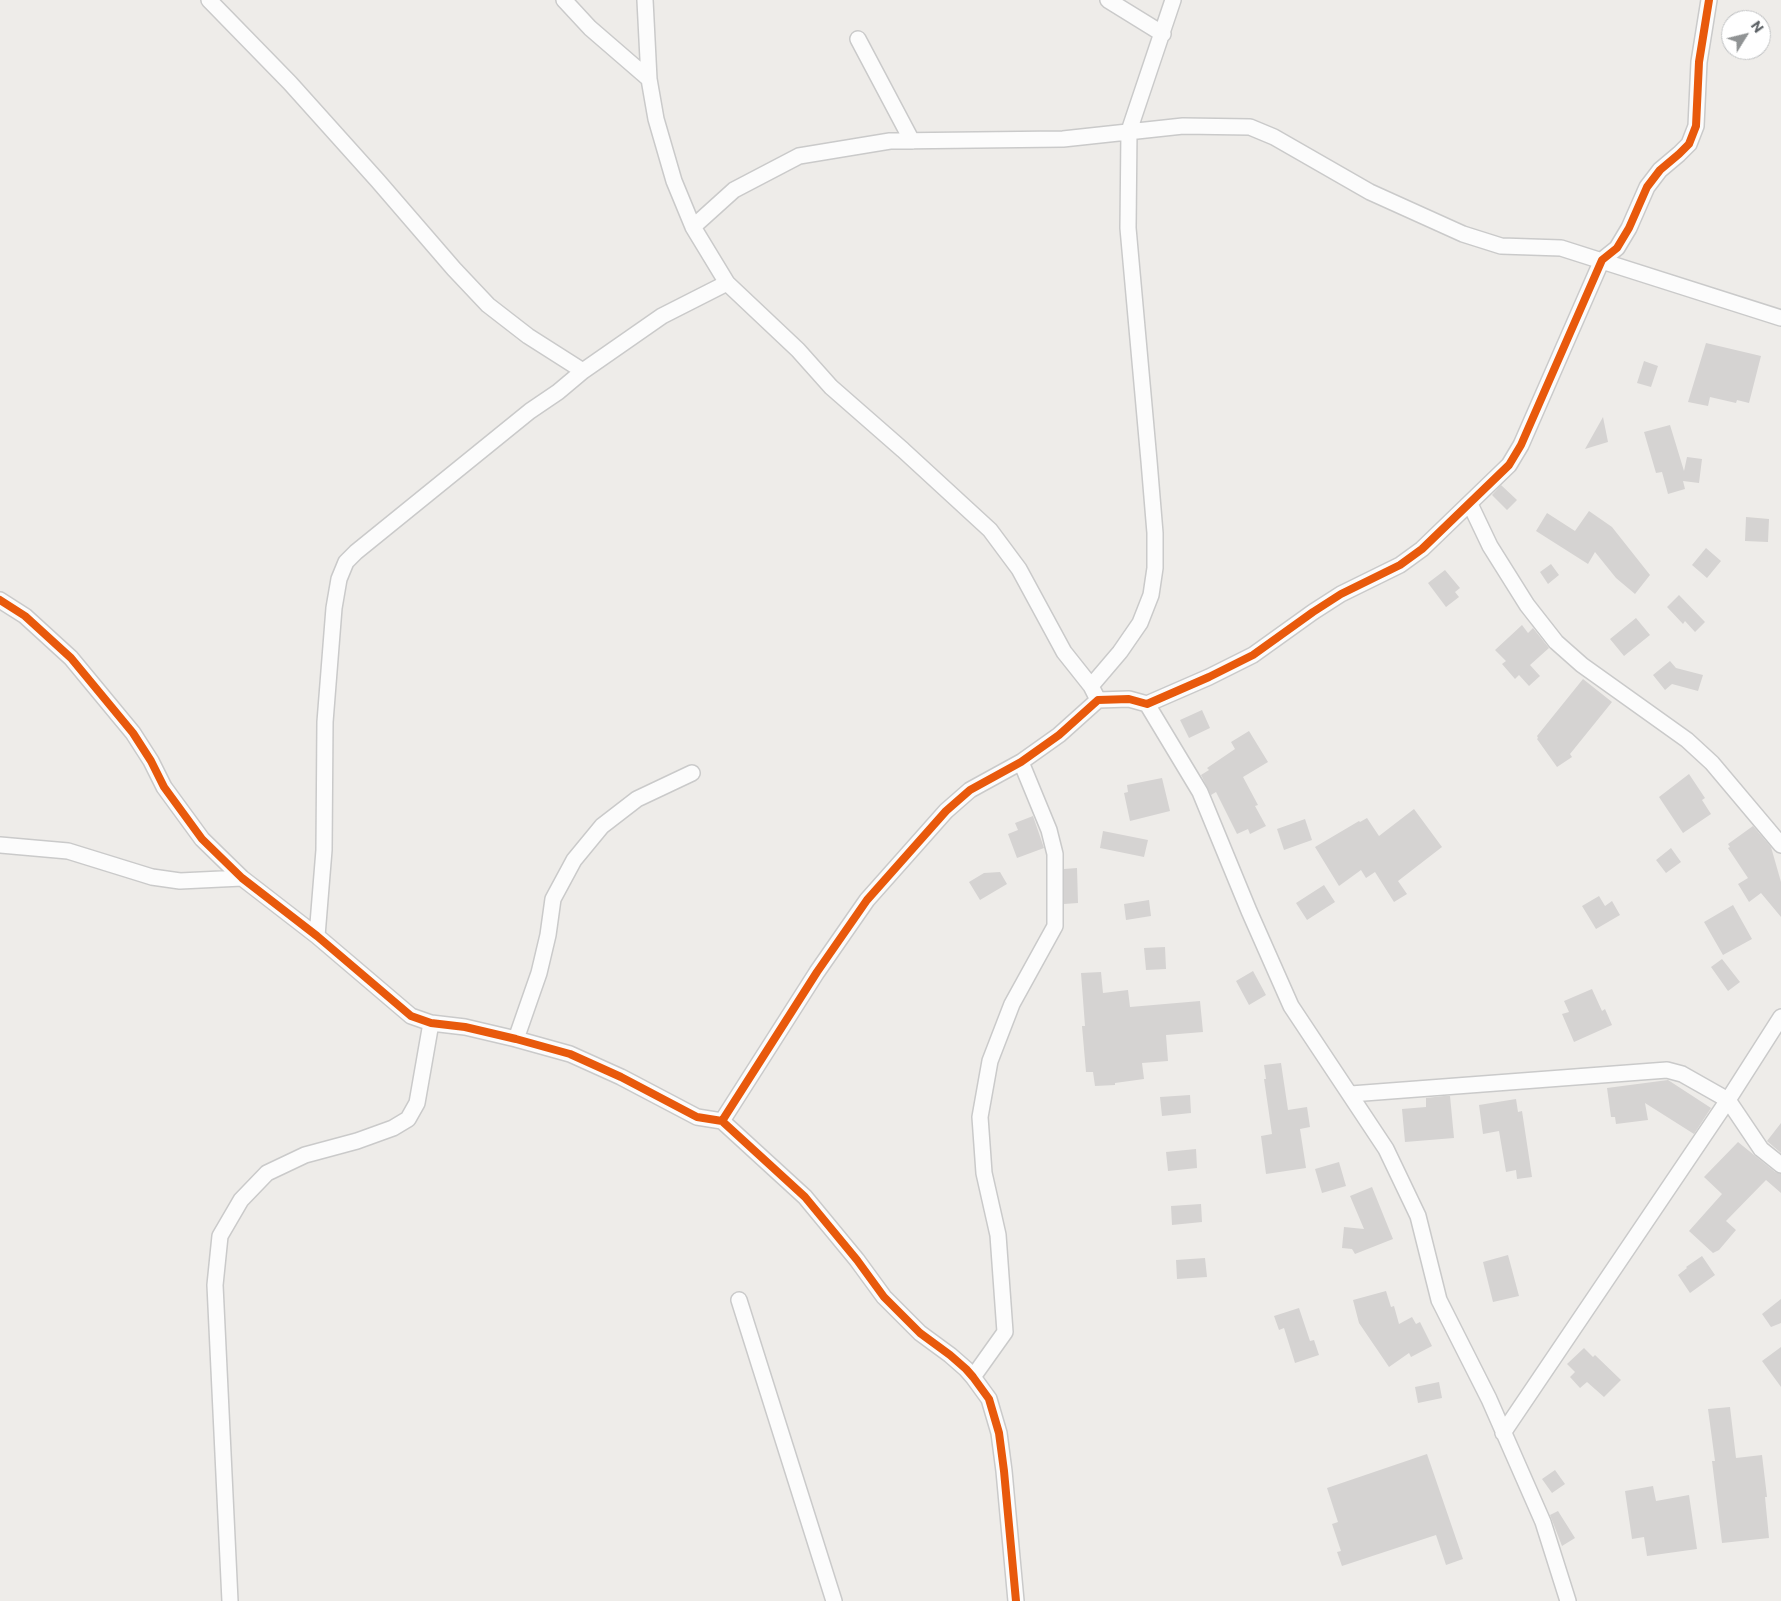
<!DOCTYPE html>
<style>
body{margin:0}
#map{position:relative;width:1781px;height:1601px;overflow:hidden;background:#eeece9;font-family:Commissioner,sans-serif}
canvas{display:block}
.north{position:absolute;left:1721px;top:10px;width:50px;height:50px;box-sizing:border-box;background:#fff;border:1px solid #bfc1c2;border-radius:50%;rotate:54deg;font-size:14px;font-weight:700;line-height:20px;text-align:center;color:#5e6367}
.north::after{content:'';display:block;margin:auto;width:18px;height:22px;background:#909394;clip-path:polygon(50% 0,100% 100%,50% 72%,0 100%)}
</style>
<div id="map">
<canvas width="1781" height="1601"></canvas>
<div class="north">N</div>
</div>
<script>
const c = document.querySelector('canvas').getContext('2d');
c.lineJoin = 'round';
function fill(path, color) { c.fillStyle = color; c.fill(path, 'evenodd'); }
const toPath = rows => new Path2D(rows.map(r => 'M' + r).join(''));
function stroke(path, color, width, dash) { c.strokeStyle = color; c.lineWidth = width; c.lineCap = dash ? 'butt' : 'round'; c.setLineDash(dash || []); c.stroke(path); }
const building = toPath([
 [1706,343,1761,356,1749,403,1737,400,1736,403,1710,397,1708,406,1688,402],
 [1644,361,1658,366,1651,387,1637,383],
 [1603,417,1608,442,1585,449],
 [1670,425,1684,471,1687,457,1702,459,1699,483,1683,481,1685,489,1668,494,1662,472,1656,473,1644,432],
 [1501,485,1517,500,1507,510,1492,495],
 [1589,511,1612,527,1650,575,1635,594,1616,578,1595,552,1588,564,1536,531,1547,513,1575,531],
 [1746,517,1769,519,1768,542,1745,541],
 [1706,548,1721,561,1707,578,1692,565],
 [1551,564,1559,575,1548,584,1540,572],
 [1445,570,1460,588,1455,592,1459,597,1446,607,1428,583],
 [1679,595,1705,622,1695,632,1685,621,1683,624,1667,607],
 [1636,618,1650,635,1624,656,1610,639],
 [1522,625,1528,633,1533,628,1549,648,1530,665,1540,676,1529,686,1519,675,1515,679,1502,664,1506,661,1495,650],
 [1670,661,1676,668,1703,675,1698,691,1672,684,1665,690,1653,675],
 [1583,679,1612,702,1570,754,1572,757,1557,767,1537,739,1538,738,1537,736],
 [1202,710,1210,728,1189,738,1180,720],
 [1249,731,1268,762,1243,777,1258,805,1255,806,1266,826,1250,834,1248,829,1237,834,1216,792,1211,795,1201,775,1209,770,1207,768,1235,749,1231,742],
 [1689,774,1705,798,1702,800,1711,814,1683,833,1659,797],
 [1162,778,1170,811,1130,821,1124,793,1128,792,1127,785],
 [1414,809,1442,847,1398,881,1407,894,1394,902,1375,872,1366,878,1361,870,1339,886,1315,847,1359,821,1360,822,1367,818,1379,836],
 [1033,816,1044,848,1017,858,1008,834,1018,830,1015,823],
 [1305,819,1312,840,1284,850,1277,829],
 [1753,826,1771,847,1781,882,1781,917,1761,893,1749,902,1738,884,1748,878,1728,848,1730,847,1728,844],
 [1103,831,1148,840,1144,857,1100,848],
 [1671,848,1681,862,1666,873,1656,860],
 [1077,868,1078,903,1064,904,1064,869],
 [1000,872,1007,884,980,900,969,882,984,873],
 [1324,885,1335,902,1307,920,1296,903],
 [1599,896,1605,906,1612,901,1620,915,1596,929,1582,906],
 [1149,900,1151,916,1126,920,1124,904],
 [1733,905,1752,939,1723,955,1704,922],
 [1165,947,1166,969,1146,970,1144,948],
 [1722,959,1740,982,1728,991,1711,967],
 [1253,971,1266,995,1249,1005,1236,981],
 [1101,972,1103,993,1128,990,1130,1007,1200,1001,1203,1032,1166,1035,1168,1061,1142,1063,1144,1079,1115,1083,1115,1085,1095,1086,1093,1072,1086,1072,1082,1026,1085,1026,1081,973],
 [1592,989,1602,1011,1605,1009,1612,1025,1574,1042,1562,1014,1569,1012,1564,1001],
 [1281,1063,1288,1110,1307,1107,1310,1127,1300,1129,1306,1168,1266,1174,1261,1136,1272,1134,1264,1079,1266,1079,1264,1065],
 [1668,1080,1711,1108,1694,1134,1645,1103,1648,1120,1616,1124,1615,1117,1611,1117,1607,1088],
 [1190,1095,1191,1113,1162,1116,1160,1097],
 [1444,1096,1450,1096,1454,1138,1405,1142,1402,1109,1426,1107,1426,1098],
 [1516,1099,1518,1112,1522,1111,1532,1177,1517,1179,1516,1170,1506,1172,1499,1131,1483,1134,1479,1105],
 [1781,1123,1781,1153,1767,1141],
 [1738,1142,1775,1172,1781,1174,1781,1193,1766,1180,1726,1221,1736,1230,1719,1250,1713,1253,1689,1231,1722,1194,1704,1177],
 [1196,1149,1197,1168,1168,1171,1166,1152],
 [1339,1162,1346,1186,1322,1193,1315,1169],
 [1372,1187,1393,1239,1355,1254,1352,1249,1342,1248,1344,1227,1364,1229,1350,1196],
 [1201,1204,1202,1222,1172,1225,1171,1206],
 [1508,1255,1519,1296,1493,1302,1483,1262],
 [1702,1256,1715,1275,1690,1293,1678,1275,1687,1268,1686,1267],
 [1205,1258,1207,1277,1177,1279,1176,1260],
 [1386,1291,1391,1307,1394,1306,1399,1324,1412,1317,1416,1324,1420,1322,1432,1346,1411,1357,1409,1353,1389,1367,1359,1323,1353,1300],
 [1781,1299,1781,1323,1771,1327,1762,1314],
 [1299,1308,1310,1341,1314,1340,1319,1355,1295,1363,1284,1328,1279,1330,1274,1316],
 [1781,1347,1781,1387,1762,1361],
 [1584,1348,1593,1357,1595,1355,1621,1380,1604,1397,1587,1382,1580,1388,1570,1377,1575,1372,1567,1364],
 [1439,1382,1442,1398,1418,1403,1415,1387],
 [1730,1407,1736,1458,1762,1455,1767,1497,1765,1497,1769,1538,1722,1543,1712,1461,1715,1461,1708,1409],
 [1427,1454,1463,1559,1446,1565,1436,1535,1342,1566,1337,1552,1341,1551,1332,1524,1338,1522,1327,1488],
 [1555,1470,1565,1484,1552,1493,1542,1479],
 [1653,1486,1656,1501,1689,1495,1697,1549,1647,1556,1644,1537,1632,1539,1625,1491],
 [1558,1511,1575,1538,1562,1546,1550,1515]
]);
const minor = toPath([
 [209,0,290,83,378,181,454,269,488,305,528,336,583,371],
 [564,0,590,28,649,79],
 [645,0,649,79,656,119,674,181,693,227,727,283,798,350,831,387,903,450,990,530,1019,569,1064,652,1091,686,1098,700],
 [1108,0,1163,34],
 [858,39,912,141],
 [693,227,734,190,799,156,890,141,1063,139,1183,126,1250,127,1274,137,1370,192,1463,234,1501,246,1561,248,1781,318],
 [1470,504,1490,546,1527,605,1556,642,1582,665,1687,740,1712,763,1781,845],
 [0,600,25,616,71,658,133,733,151,761,164,787,202,839,242,878,317,936,411,1016,431,1023,465,1027,516,1039,570,1054,621,1077,697,1117,722,1121,805,1197,857,1260,884,1297,920,1333,950,1355,966,1369,973,1377,989,1399,999,1433,1004,1471,1016,1601],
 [1091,686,1120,652,1140,623,1151,595,1155,568,1155,533,1149,461,1128,228,1129,131,1173,0],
 [1147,704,1200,792,1249,911,1291,1006,1386,1149,1418,1216,1439,1300,1489,1399,1543,1522,1568,1601],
 [0,845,68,851,152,877,180,881,242,878],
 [317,936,324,850,325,722,334,608,339,579,346,562,356,552,530,411,558,392,583,371,662,316,727,283],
 [516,1039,539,973,548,935,553,899,574,860,602,826,637,799,692,773],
 [1351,1094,1667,1070,1682,1074,1728,1100,1761,1149,1781,1165],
 [722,1121,817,972,867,900,946,811,970,790,1021,762,1059,735,1098,700,1129,699,1147,704,1209,677,1253,655,1313,612,1341,594,1400,565,1422,549,1509,465,1521,445,1602,260,1617,248,1629,228,1647,187,1660,170,1679,154,1689,144,1696,126,1699,62,1709,0],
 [739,1300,834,1601],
 [973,1377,1005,1332,998,1235,984,1173,980,1117,990,1061,1012,1004,1055,926,1055,854,1049,830,1021,762],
 [1503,1433,1728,1100,1781,1017],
 [230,1601,215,1285,220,1236,241,1200,267,1173,305,1155,357,1141,393,1128,408,1119,417,1103,431,1023]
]);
const cycleway = toPath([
 [0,600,25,616,71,658,133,733,151,761,164,787,202,839,242,878,317,936,411,1016,431,1023,465,1027,516,1039,570,1054,621,1077,697,1117,722,1121,805,1197,857,1260,884,1297,920,1333,950,1355,966,1369,973,1377,989,1399,999,1433,1004,1471,1016,1601],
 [722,1121,817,972,867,900,946,811,970,790,1021,762,1059,735,1098,700,1129,699,1147,704,1209,677,1253,655,1313,612,1341,594,1400,565,1422,549,1509,465,1521,445,1602,260,1617,248,1629,228,1647,187,1660,170,1679,154,1689,144,1696,126,1699,62,1709,0]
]);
fill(building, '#d5d3d2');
stroke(minor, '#cacaca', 18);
stroke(minor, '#fcfcfc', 15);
stroke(cycleway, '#e8590c', 8);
</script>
